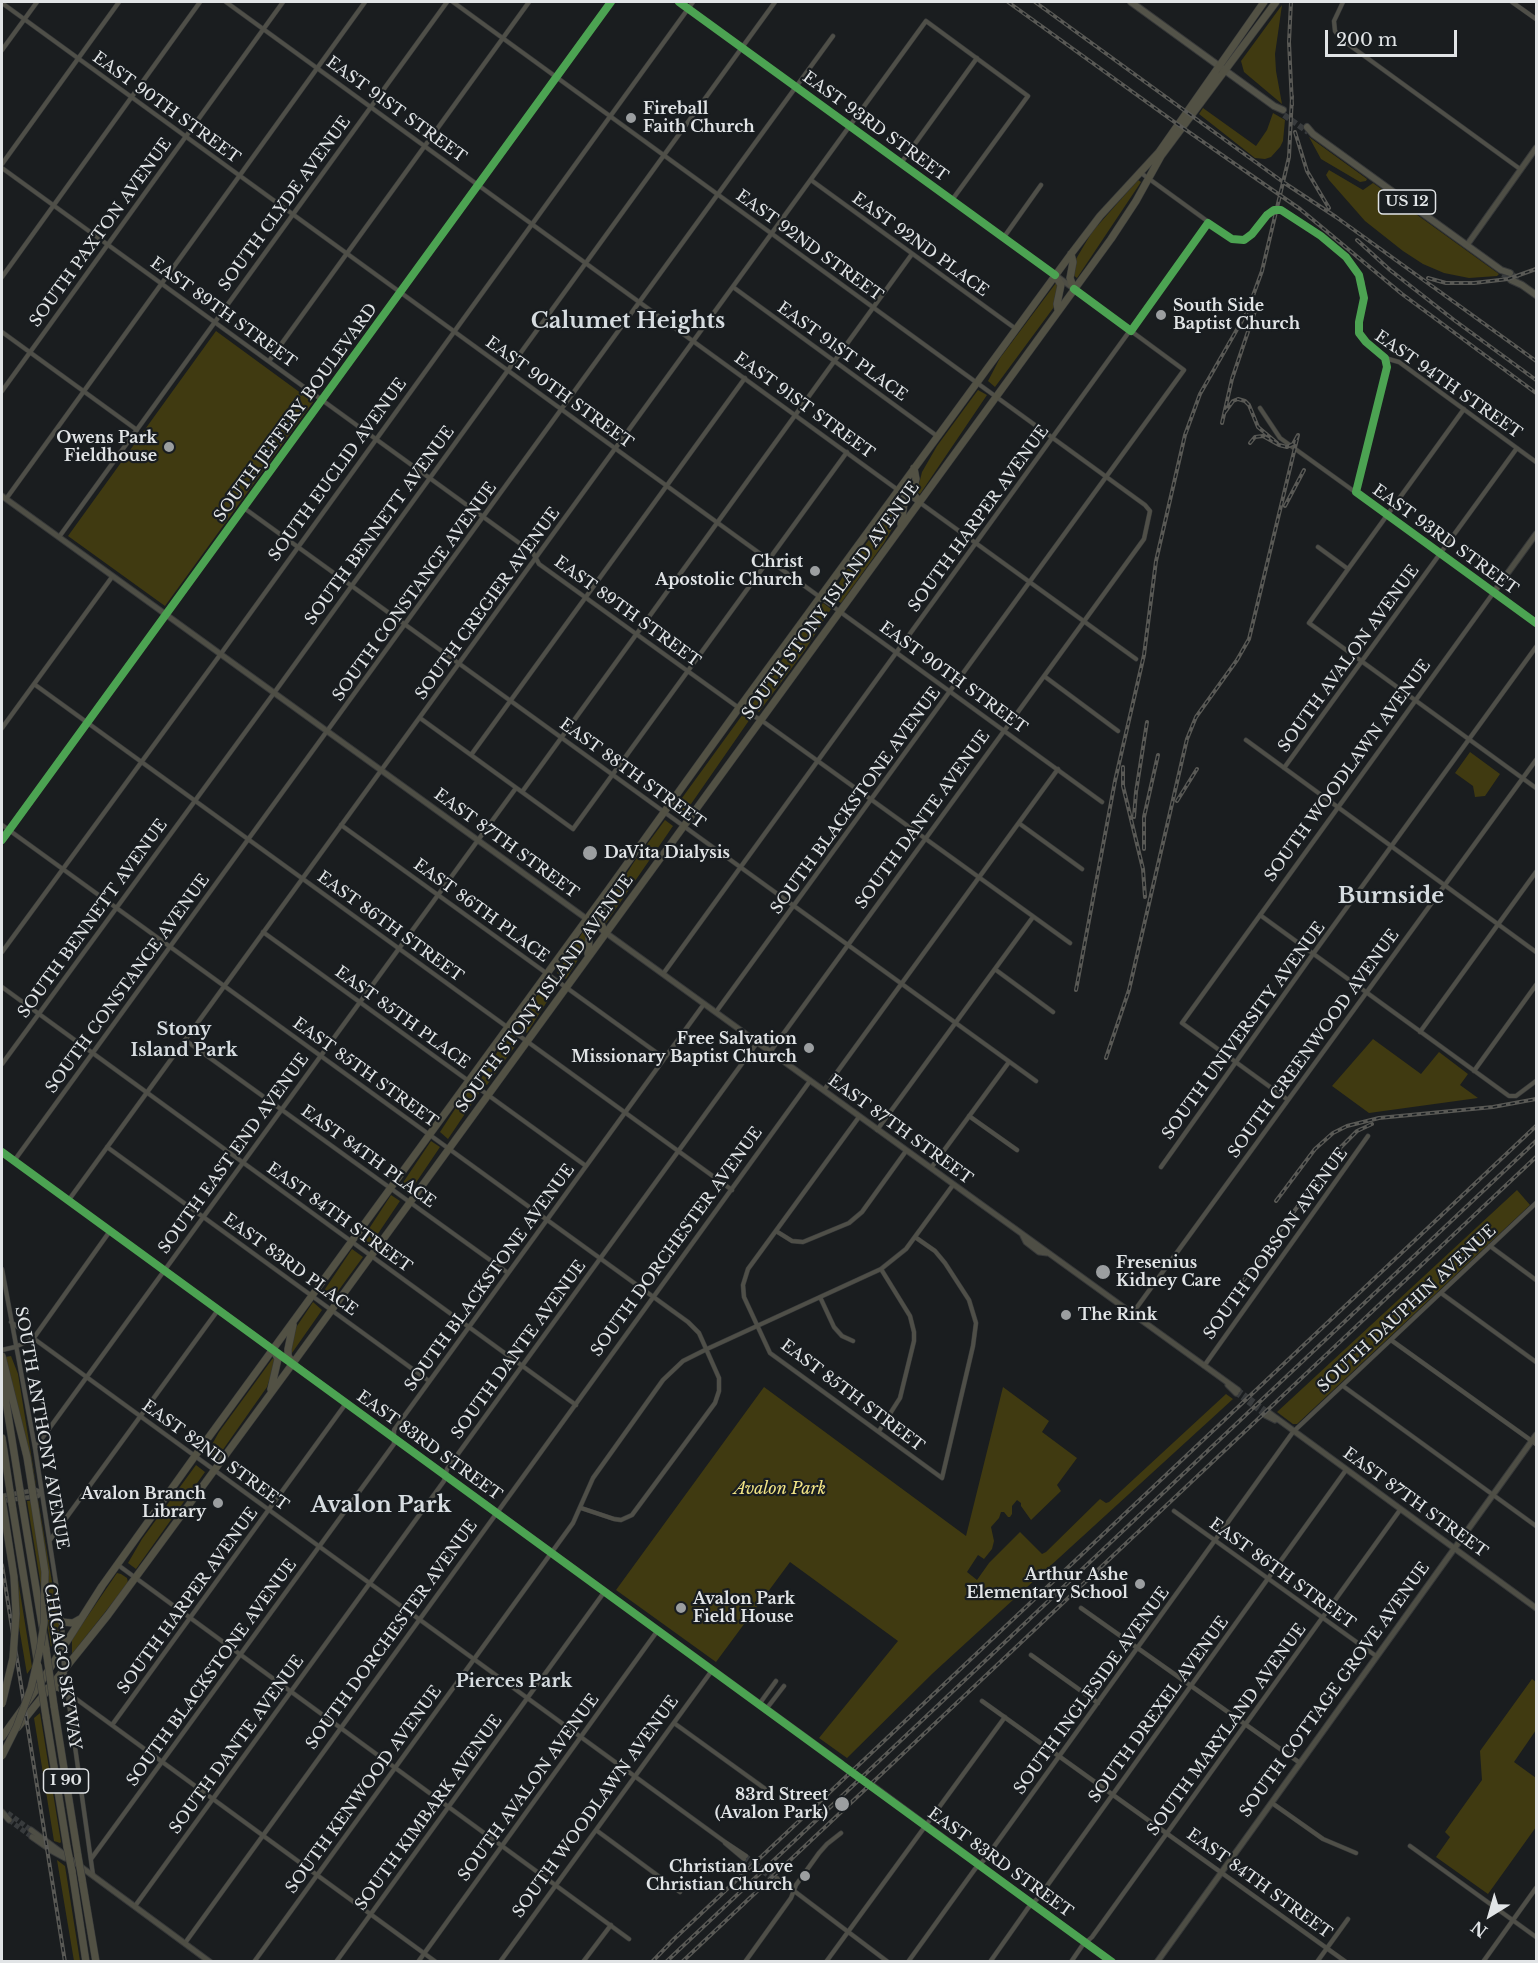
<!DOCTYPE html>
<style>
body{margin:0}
#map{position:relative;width:1538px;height:1963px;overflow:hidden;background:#1a1d1f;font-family:"Libre Baskerville",serif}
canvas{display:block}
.frame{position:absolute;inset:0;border:3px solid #e1e4e6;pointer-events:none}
.north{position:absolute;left:1460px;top:1885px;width:60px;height:60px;-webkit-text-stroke:4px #191d20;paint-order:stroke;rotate:217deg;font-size:16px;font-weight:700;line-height:24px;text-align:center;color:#e1e4e6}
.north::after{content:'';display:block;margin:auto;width:21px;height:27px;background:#e1e4e6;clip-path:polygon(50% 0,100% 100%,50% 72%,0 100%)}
.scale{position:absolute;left:1325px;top:30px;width:132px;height:27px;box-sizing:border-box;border:3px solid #e1e4e6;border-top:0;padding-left:8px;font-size:18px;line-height:21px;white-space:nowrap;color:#e1e4e6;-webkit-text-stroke:4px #191d20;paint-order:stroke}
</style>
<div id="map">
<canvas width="1538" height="1963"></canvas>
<div class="frame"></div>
<div class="north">N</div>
<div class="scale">200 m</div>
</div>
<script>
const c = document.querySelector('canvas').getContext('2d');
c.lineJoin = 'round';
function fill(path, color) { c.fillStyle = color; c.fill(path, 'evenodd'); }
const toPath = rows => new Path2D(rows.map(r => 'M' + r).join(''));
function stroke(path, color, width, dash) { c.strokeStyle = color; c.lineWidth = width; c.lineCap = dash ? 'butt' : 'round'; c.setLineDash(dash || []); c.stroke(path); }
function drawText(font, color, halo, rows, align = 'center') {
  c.font = font + ' "Libre Baskerville",serif'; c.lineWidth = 4.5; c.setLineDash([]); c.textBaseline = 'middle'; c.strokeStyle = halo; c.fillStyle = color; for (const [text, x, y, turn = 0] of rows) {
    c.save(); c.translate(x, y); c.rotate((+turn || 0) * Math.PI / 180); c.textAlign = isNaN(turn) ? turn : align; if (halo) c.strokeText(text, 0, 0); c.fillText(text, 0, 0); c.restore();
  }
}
const green = toPath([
 [1282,5,1275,54,1276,71,1282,104,1244,72,1241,61],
 [1203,108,1256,146,1267,130,1273,113,1285,120,1283,141,1280,147,1271,157,1265,159,1255,158,1199,114],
 [1309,137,1367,179,1366,181,1360,182,1321,159],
 [1329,170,1363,190,1373,183,1499,274,1497,276,1469,278,1444,273,1423,264,1403,251,1365,221,1329,180,1326,175],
 [1138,180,1141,182,1077,278,1073,275,1076,259,1092,232],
 [1056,283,1059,285,1054,307,995,387,988,381,1000,358],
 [216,331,313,402,165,606,68,536],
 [978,390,987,395,920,494,917,492,922,472,937,446],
 [899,499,902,501,900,515,884,543,841,603,831,597,846,571],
 [823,603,831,609,805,650,759,712,751,706,768,679],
 [743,714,750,719,682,817,674,809],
 [1470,752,1500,774,1485,796,1475,797,1473,786,1455,773],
 [665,820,673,826,606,923,603,920,607,904,634,862],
 [587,925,586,947,566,979,557,973],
 [547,979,557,986,527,1033,518,1026],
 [509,1033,519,1041,487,1085,480,1080],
 [1373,1039,1421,1074,1439,1052,1468,1074,1460,1085,1478,1098,1369,1113,1332,1086],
 [470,1086,479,1093,448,1139,440,1132],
 [431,1141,440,1147,409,1193,400,1187],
 [1517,1190,1530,1205,1297,1424,1293,1424,1277,1412],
 [391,1195,400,1201,369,1247,361,1241],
 [352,1249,363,1257,330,1302,321,1295],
 [313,1302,322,1310,292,1353,290,1351,293,1332],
 [11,1356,18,1374,36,1485,36,1487,31,1459,5,1357],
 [273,1358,276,1360,267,1387,215,1461,206,1455,219,1432],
 [764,1387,966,1536,1003,1387,1049,1421,1042,1432,1077,1458,1057,1485,1061,1491,1031,1520,1021,1506,1021,1503,1017,1500,1012,1506,1012,1514,1010,1517,1008,1517,1004,1512,1001,1512,999,1518,991,1527,994,1541,992,1549,984,1559,978,1555,967,1572,977,1580,989,1563,1020,1532,1042,1554,1046,1552,1100,1499,1106,1503,1109,1502,1226,1394,1233,1399,933,1673,847,1758,819,1738,898,1641,790,1562,716,1662,616,1590],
 [196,1465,205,1472,136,1569,128,1563,142,1539],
 [38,1500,59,1623,59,1631,51,1647,27,1501],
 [6,1505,32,1667,27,1674,19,1627,17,1577],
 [117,1573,121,1574,127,1578,128,1583,72,1654,72,1639],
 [1532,1679,1536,1682,1536,1730,1514,1762,1536,1778,1536,1827,1488,1894,1436,1857,1450,1837,1445,1832,1482,1780,1480,1751],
 [40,1713,61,1842,60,1843,54,1841,34,1718],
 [57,1860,65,1866,80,1961,74,1961]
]);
const streetTunnel = toPath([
 [746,1856,777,1878],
 [744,1859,775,1881]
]);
const secondaryTunnel = toPath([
 [1238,1390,1268,1412],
 [1236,1393,1265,1415],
 [841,1763,872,1785],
 [8,1813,31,1830],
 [9,1820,32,1837]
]);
const primaryTunnel = toPath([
 [1284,115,1308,132],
 [1510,273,1518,279],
 [1503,274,1511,280]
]);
const street = toPath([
 [226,2,898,490,919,502,1136,659],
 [453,2,1145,505,1150,511,1144,539,770,1052],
 [1343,2,1334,21,1335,31,1341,39,1520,169],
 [1512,2,1536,19],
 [2,3,1102,802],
 [2,50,37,2],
 [901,163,977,58],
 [2,164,119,2],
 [2,168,533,553,539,564,739,708,761,720,1070,943],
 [1141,173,1232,239,1240,240,1248,238,1267,215,1277,210,1291,215,1321,236,1346,257,1355,268,1362,281,1364,298,1359,322,1359,333,1366,342,1385,358,1399,362,1536,462],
 [811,180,1016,329],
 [1004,237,1041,185],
 [2,277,200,2],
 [733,287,937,436],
 [2,332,137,430],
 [269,361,529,2],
 [2,391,283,2],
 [1260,408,1280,438,1494,592,1182,1023,1288,1100],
 [1464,409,1309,623,1536,788],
 [1356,492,1387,367,1385,358],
 [6,499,365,2],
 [244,508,1036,1081],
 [59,537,447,2],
 [1318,547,1348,569],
 [1044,676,1118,731],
 [34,684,732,1190],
 [420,718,573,829,847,452],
 [2,728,112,577],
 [1246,740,1536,952],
 [471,755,745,378],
 [1284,768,1517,448],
 [522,792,912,254],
 [1020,824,1082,869],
 [2,825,688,1322,699,1333,719,1378,719,1391,715,1403,632,1515,621,1520,614,1519,581,1508],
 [341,825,664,1058],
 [1260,915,1509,1096,1516,1096,1536,1081],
 [263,932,586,1166],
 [2,952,220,655,693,2],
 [996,970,1053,1012],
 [663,974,1208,223],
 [2,987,576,1405],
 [716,1012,1184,370,1074,289],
 [1420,1032,1536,872],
 [185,1040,508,1273],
 [2,1064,274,693,775,2],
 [1474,1071,1536,985],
 [824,1090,1058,769],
 [969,1116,1017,1150],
 [859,1117,748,1269,743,1285,744,1297,770,1353,942,1478,973,1346,976,1323,969,1300,945,1263,935,1251,915,1237],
 [877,1130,1033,917],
 [107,1147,429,1381],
 [14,1161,833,36],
 [1161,1167,1313,954,1536,647],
 [931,1168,1009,1062],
 [68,1201,926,21,1028,96,952,200],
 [776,1231,792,1241,803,1242,849,1223,862,1212,906,1151],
 [1490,1246,1536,1280],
 [2,1269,35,1448,62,1622,64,1668,93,1875],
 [1441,1293,1536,1362],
 [820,1297,834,1327,842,1336,853,1341],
 [1132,1314,1536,760],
 [11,1322,725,1842,746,1856],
 [1391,1340,1536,1444],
 [2,1350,15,1347,33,1339,110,1231],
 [1204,1366,1368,1136],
 [1343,1386,1536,1526],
 [879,1431,900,1398,914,1341,914,1332,910,1316,881,1269],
 [35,1448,516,788],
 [2,1496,36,1490,41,1492],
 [2,1501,38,1496,41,1492],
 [1174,1511,1376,1656],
 [50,1540,218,1310],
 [118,1565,629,1939],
 [1081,1608,1300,1763],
 [1031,1655,1098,1703],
 [68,1693,436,1962],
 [982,1701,1346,1962],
 [760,1703,776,1681],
 [767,1708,784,1686],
 [674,1723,771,1793],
 [112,1725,347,1402],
 [1272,1803,1323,1839,1356,1853],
 [596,1830,680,1892],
 [725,1843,744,1859],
 [1410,1846,1536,1937],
 [91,1859,394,1444,394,1430,704,1004],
 [777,1878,888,1962],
 [135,1906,444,1481,447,1469,757,1043],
 [185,1943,810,1081],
 [254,1962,573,1523,593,1478,663,1380,683,1361,707,1349,881,1269,906,1249,953,1185],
 [336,1962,605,1591],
 [418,1962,658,1630],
 [500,1962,713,1669],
 [583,1962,611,1925],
 [745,1962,791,1898,796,1885,819,1853,827,1844,841,1833],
 [826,1962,1005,1717],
 [908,1962,975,1869,985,1859,1293,1432,1536,1203],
 [990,1962,1028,1908,1039,1897,1346,1470],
 [1071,1962,1082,1946,1092,1937,1400,1510],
 [1317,1962,1348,1919],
 [1483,1962,1536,1888]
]);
const secondary = toPath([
 [679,2,1073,288],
 [1467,245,1536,148],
 [2,496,1238,1390],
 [1536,534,1494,592,1536,623],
 [2,840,611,2],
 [2,1152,841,1763],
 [1023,1236,1026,1242,1039,1252,1047,1253],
 [1228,1385,1236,1393],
 [1268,1412,1536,1608],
 [1265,1415,1275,1420],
 [872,1785,1112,1962],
 [2,1812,9,1820],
 [31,1830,210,1962],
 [32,1837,52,1851,65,1858],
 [1157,1962,1536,1435]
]);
const primary = toPath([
 [1131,2,1274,106,1283,110],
 [1307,127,1313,134,1501,270,1510,273],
 [1511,280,1522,285,1536,295]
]);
const highway = toPath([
 [1071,254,1073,262,1070,278,1074,289],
 [1055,275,1061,285,1057,304,1058,310],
 [914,468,916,479,913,493,919,502],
 [898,490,904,504,901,524],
 [586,919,590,925,588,954],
 [605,933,600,921,607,895],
 [293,1325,288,1349,288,1356,293,1363],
 [2,1356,27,1457,32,1488],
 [2,1377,20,1490],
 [271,1389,278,1359,273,1349],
 [2,1438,10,1491],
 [22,1503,46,1649],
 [12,1504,37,1659],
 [62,1622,73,1623,80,1619],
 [48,1688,58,1687,67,1692],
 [54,1706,78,1856],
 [46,1717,67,1847],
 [18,1727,108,1615,296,1359,1111,239,1136,201,1161,156,1276,2],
 [2,1737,36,1690,102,1586,195,1456,608,890,739,708,1071,254,1100,216,1159,152,1264,2],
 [72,1871,86,1962],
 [82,1879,96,1962]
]);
const rail = toPath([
 [1008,2,1173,121,1300,209,1402,294,1536,393],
 [1035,2,1283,182,1336,217,1536,361],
 [1291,2,1289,42,1292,105],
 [1295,132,1307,171,1329,208],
 [1357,240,1390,270,1454,320,1536,380],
 [1428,278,1446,283,1474,283,1508,279,1536,269],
 [1225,412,1233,401,1238,399,1245,401,1249,405,1258,427,1277,443],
 [1222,423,1232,379,1258,302],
 [1250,443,1255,437,1263,436,1279,445,1287,447,1293,444,1298,435],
 [1285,506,1304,470],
 [1123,767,1123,786,1143,869,1145,897],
 [1177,801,1197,769],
 [1134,817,1136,792,1147,722],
 [1144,849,1144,817,1158,755],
 [1076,990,1115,781,1144,655,1156,561,1185,435,1200,394,1247,312,1262,271,1289,157,1292,96],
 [1106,1058,1129,990,1187,739,1196,717,1237,660,1249,639,1298,435],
 [1276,1201,1315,1149,1333,1133,1347,1126,1379,1118,1493,1107,1536,1099],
 [1244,1280,1341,1147,1357,1131,1372,1124],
 [2,1565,65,1962],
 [652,1962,674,1939,1536,1126],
 [666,1962,1536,1141],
 [682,1962,1536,1157]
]);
const highwayBridge = toPath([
 [20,1490,22,1503],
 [10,1491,12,1504],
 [2,1499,14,1577,16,1614,13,1658,2,1704],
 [46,1649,54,1706],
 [38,1665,46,1717],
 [2,1756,17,1726,31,1688,40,1649,44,1623,45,1572,32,1488],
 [67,1847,72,1871],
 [78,1856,82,1879]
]);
const cycleway = toPath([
 [679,2,1055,275],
 [1074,289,1131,331,1208,223,1232,239,1244,240,1252,234,1267,215,1274,210,1281,210,1321,236,1346,257,1359,275,1364,298,1359,322,1359,333,1366,342,1385,358,1387,367,1356,492,1536,623],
 [2,840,611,2],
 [2,1152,1112,1962]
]);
const markers = [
 [631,118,6,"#9b9ea0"],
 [1161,315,6,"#9b9ea0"],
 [169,447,6,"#9b9ea0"],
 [815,571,6,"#9b9ea0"],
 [590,853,8,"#9b9ea0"],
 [809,1048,6,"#9b9ea0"],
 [1103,1272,8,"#9b9ea0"],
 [1066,1315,6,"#9b9ea0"],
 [218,1503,6,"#9b9ea0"],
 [1140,1584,6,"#9b9ea0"],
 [681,1608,6,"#9b9ea0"],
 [842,1804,8,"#9b9ea0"],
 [805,1876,6,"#9b9ea0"]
];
const shields = [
 [1407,202,57],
 [66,1781,45]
];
const shieldNames = [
 ["US 12",1407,202],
 ["I 90",66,1781]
];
const streetNames = [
 ["EAST 90TH STREET",166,108,36],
 ["EAST 91ST STREET",396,110,36],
 ["EAST 93RD STREET",875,127,36],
 ["SOUTH CLYDE AVENUE",285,204,-54],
 ["SOUTH PAXTON AVENUE",101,233,-54],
 ["EAST 92ND PLACE",920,245,36],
 ["EAST 92ND STREET",809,246,36],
 ["EAST 89TH STREET",223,313,36],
 ["EAST 91ST PLACE",842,352,36],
 ["EAST 94TH STREET",1448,385,35],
 ["EAST 90TH STREET",559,393,36],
 ["EAST 91ST STREET",804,406,36],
 ["SOUTH JEFFERY BOULEVARD",296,413,-54],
 ["SOUTH EUCLID AVENUE",338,470,-54],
 ["SOUTH HARPER AVENUE",979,519,-54],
 ["SOUTH BENNETT AVENUE",380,526,-54],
 ["EAST 93RD STREET",1445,540,36],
 ["SOUTH CONSTANCE AVENUE",415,592,-54],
 ["SOUTH STONY ISLAND AVENUE",831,601,-54],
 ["SOUTH CREGIER AVENUE",488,604,-54],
 ["EAST 89TH STREET",627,612,36],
 ["SOUTH AVALON AVENUE",1349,659,-54],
 ["EAST 90TH STREET",953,678,36],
 ["SOUTH WOODLAWN AVENUE",1348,771,-54],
 ["EAST 88TH STREET",632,774,36],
 ["SOUTH BLACKSTONE AVENUE",856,801,-54],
 ["SOUTH DANTE AVENUE",923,820,-54],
 ["EAST 87TH STREET",506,844,36],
 ["EAST 86TH PLACE",481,911,36],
 ["SOUTH BENNETT AVENUE",93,919,-54],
 ["EAST 86TH STREET",390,927,36],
 ["SOUTH CONSTANCE AVENUE",128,984,-54],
 ["SOUTH STONY ISLAND AVENUE",545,994,-54],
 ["EAST 85TH PLACE",402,1018,36],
 ["SOUTH UNIVERSITY AVENUE",1244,1031,-54],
 ["SOUTH GREENWOOD AVENUE",1314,1044,-54],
 ["EAST 85TH STREET",365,1073,36],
 ["EAST 87TH STREET",900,1130,36],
 ["SOUTH EAST END AVENUE",234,1154,-54],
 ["EAST 84TH PLACE",368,1157,36],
 ["EAST 84TH STREET",339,1218,36],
 ["SOUTH DORCHESTER AVENUE",677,1242,-54],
 ["SOUTH DOBSON AVENUE",1276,1244,-54],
 ["EAST 83RD PLACE",290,1265,36],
 ["SOUTH BLACKSTONE AVENUE",490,1278,-54],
 ["SOUTH DAUPHIN AVENUE",1407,1309,-43],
 ["SOUTH DANTE AVENUE",519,1350,-54],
 ["EAST 85TH STREET",852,1396,37],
 ["SOUTH ANTHONY AVENUE",41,1428,80],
 ["EAST 83RD STREET",429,1446,36],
 ["EAST 82ND STREET",215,1456,36],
 ["EAST 87TH STREET",1415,1503,36],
 ["EAST 86TH STREET",1282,1574,36],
 ["SOUTH HARPER AVENUE",188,1601,-54],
 ["SOUTH DORCHESTER AVENUE",392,1635,-54],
 ["CHICAGO SKYWAY",62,1667,81],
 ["SOUTH BLACKSTONE AVENUE",212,1673,-54],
 ["SOUTH COTTAGE GROVE AVENUE",1335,1690,-54],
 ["SOUTH INGLESIDE AVENUE",1092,1691,-54],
 ["SOUTH DREXEL AVENUE",1159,1710,-54],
 ["SOUTH MARYLAND AVENUE",1227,1730,-54],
 ["SOUTH DANTE AVENUE",237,1745,-54],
 ["SOUTH AVALON AVENUE",529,1788,-54],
 ["SOUTH KENWOOD AVENUE",364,1790,-54],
 ["SOUTH WOODLAWN AVENUE",596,1807,-54],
 ["SOUTH KIMBARK AVENUE",429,1813,-54],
 ["EAST 83RD STREET",1000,1863,36],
 ["EAST 84TH STREET",1259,1884,36]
];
const poiNames = [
 ["Fireball",643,109,"left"],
 ["Faith Church",643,127,"left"],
 ["South Side",1173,306,"left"],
 ["Baptist Church",1173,324,"left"],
 ["Owens Park",157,438],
 ["Fieldhouse",157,456],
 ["Christ",803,562],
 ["Apostolic Church",803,580],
 ["DaVita Dialysis",604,853,"left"],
 ["Free Salvation",797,1039],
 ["Missionary Baptist Church",797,1057],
 ["Fresenius",1116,1263,"left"],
 ["Kidney Care",1116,1281,"left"],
 ["The Rink",1078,1315,"left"],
 ["Avalon Branch",206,1494],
 ["Library",206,1512],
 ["Arthur Ashe",1128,1575],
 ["Elementary School",1128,1593],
 ["Avalon Park",693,1599,"left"],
 ["Field House",693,1617,"left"],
 ["83rd Street",828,1795],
 ["(Avalon Park)",828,1813],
 ["Christian Love",793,1867],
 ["Christian Church",793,1885]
];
const parkNames = [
 ["Avalon Park",780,1489]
];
const neighbourhoodNames = [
 ["Stony",184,1030],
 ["Island Park",184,1051],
 ["Pierces Park",514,1682]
];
const districtNames = [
 ["Calumet Heights",628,322],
 ["Burnside",1391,897],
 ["Avalon Park",381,1506]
];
fill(green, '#403a11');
stroke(streetTunnel, '#383b3d', 4, [4, 2]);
stroke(secondaryTunnel, '#383b3d', 5, [5, 2.5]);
stroke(primaryTunnel, '#383b3d', 6, [6, 3]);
stroke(street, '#37393a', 5);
stroke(secondary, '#37393a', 7);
stroke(primary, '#37393a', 8);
stroke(highway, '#37393a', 8);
stroke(street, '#4f4f48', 4);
stroke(secondary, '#4e4e45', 5);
stroke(primary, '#535349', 6);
stroke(highway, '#525144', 7);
stroke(rail, '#595955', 4);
stroke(rail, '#191d20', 1.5, [4.5]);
stroke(highwayBridge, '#37393a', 8, []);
stroke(highwayBridge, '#525144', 7);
stroke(cycleway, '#4ca352', 8);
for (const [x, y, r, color] of markers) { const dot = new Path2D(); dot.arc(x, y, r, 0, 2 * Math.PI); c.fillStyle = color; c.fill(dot); stroke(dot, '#191d20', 2); }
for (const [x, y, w] of shields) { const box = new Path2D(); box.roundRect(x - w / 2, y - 12, w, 24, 4.5); c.fillStyle = '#191d20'; c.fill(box); stroke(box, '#e1e4e6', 1.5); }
drawText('bold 15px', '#e1e4e6', null, shieldNames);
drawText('16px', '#e1e4e6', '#191d20', streetNames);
drawText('bold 16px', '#e1e4e6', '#191d20', poiNames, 'right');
drawText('italic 16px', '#f3e586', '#191d20', parkNames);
drawText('bold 18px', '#d6dce0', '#191d20', neighbourhoodNames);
drawText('bold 22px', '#d6dce0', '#191d20', districtNames);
</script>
